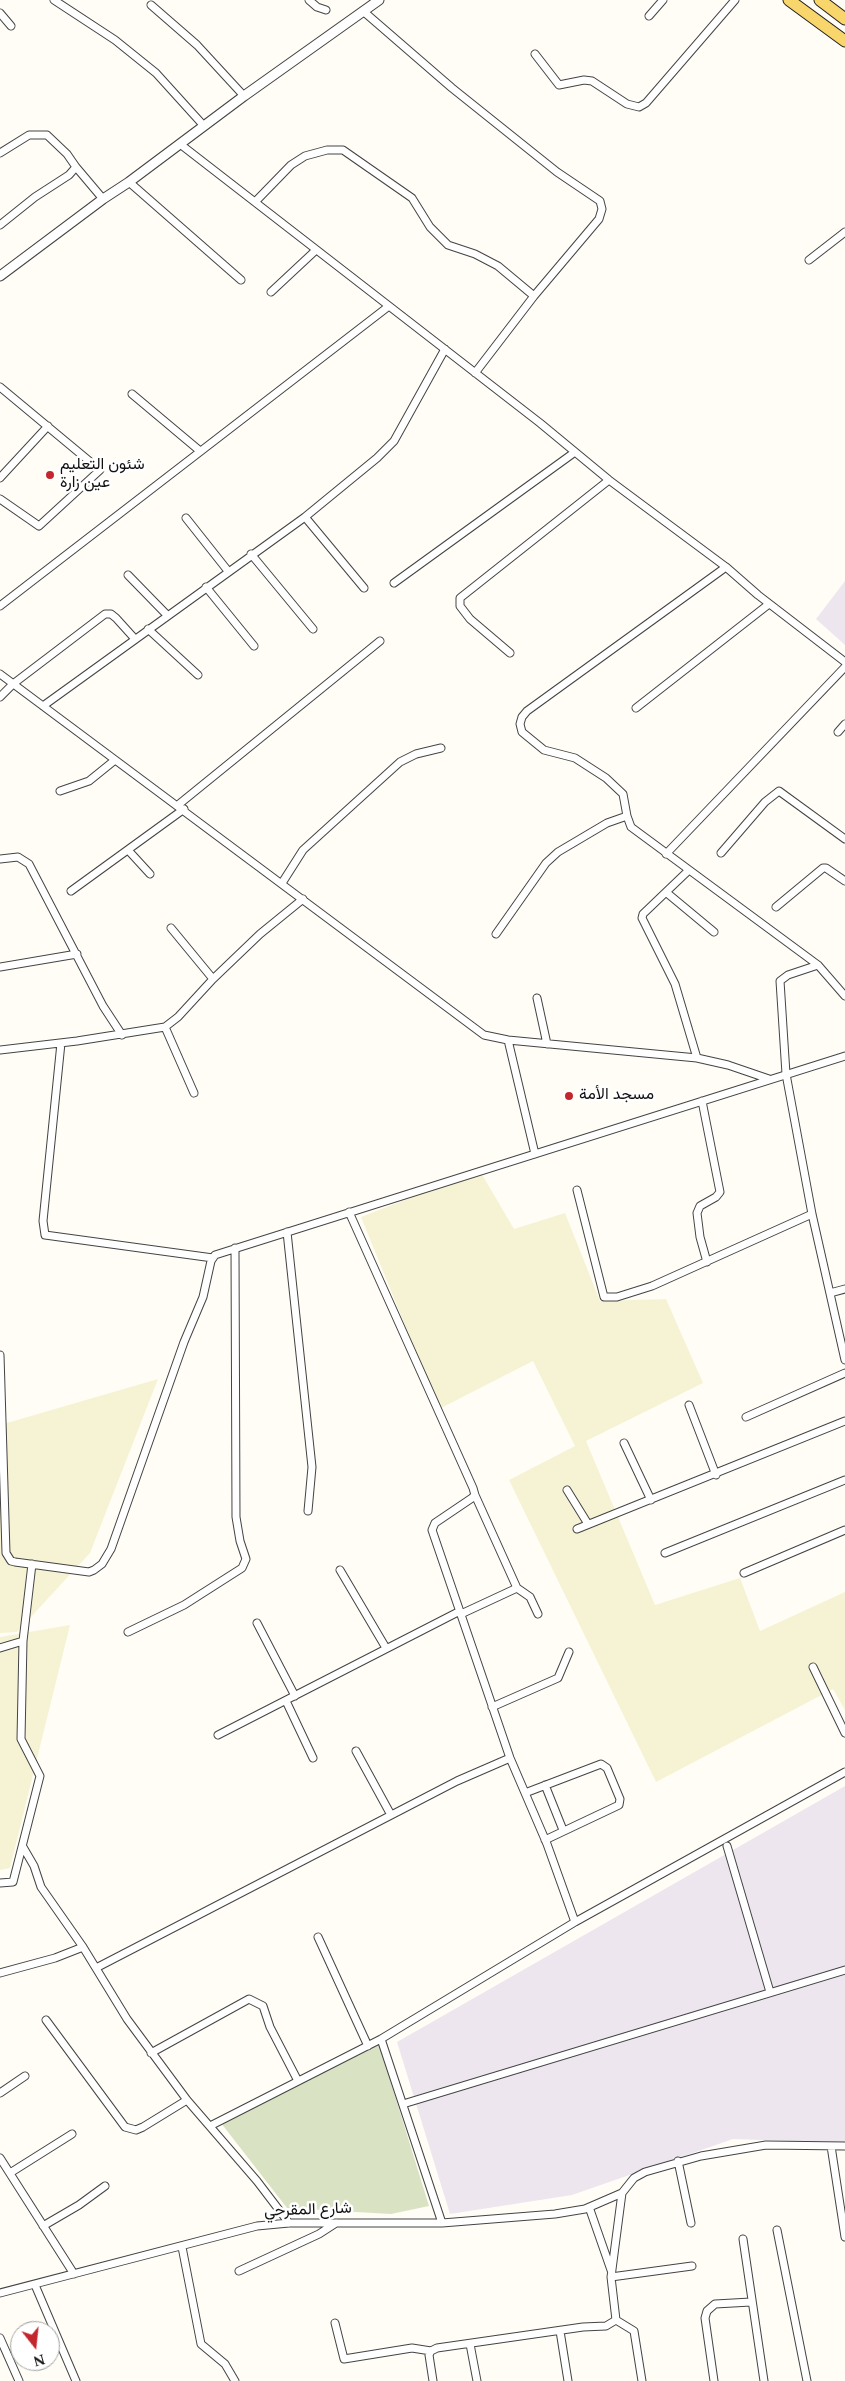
<!DOCTYPE html>
<meta charset="utf-8">
<style>
body{margin:0}
#map{position:relative;width:845px;height:2381px;overflow:hidden;background:#fffdf5;font-family:Spectral,serif}
canvas{display:block}
.north{position:absolute;left:10px;top:2321px;width:50px;height:50px;box-sizing:border-box;background:#fff;border:1px solid #a0a0a0;border-radius:50%;rotate:164deg;font-size:14px;font-weight:700;line-height:20px;text-align:center;color:#111}
.north::after{content:'';display:block;margin:auto;width:18px;height:22px;background:#c4262e;clip-path:polygon(50% 0,100% 100%,50% 72%,0 100%)}
</style>
<div id="map">
<canvas width="845" height="2381"></canvas>
<div class="north">N</div>
</div>
<script>
const c = document.querySelector('canvas').getContext('2d');
c.lineJoin = 'round';
function fill(path, color) { c.fillStyle = color; c.fill(path, 'evenodd'); }
const toPath = rows => new Path2D(rows.map(r => 'M' + r).join(''));
function stroke(path, color, width, dash) { c.strokeStyle = color; c.lineWidth = width; c.lineCap = dash ? 'butt' : 'round'; c.setLineDash(dash || []); c.stroke(path); }
function drawText(font, color, halo, rows, align = 'center') {
  c.font = font + ' Spectral,Vazirmatn,serif'; c.lineWidth = 5; c.setLineDash([]); c.textBaseline = 'middle'; c.strokeStyle = halo; c.fillStyle = color; for (const [text, x, y, turn = 0] of rows) {
    c.save(); c.translate(x, y); c.rotate((+turn || 0) * Math.PI / 180); c.textAlign = isNaN(turn) ? turn : align; if (halo) c.strokeText(text, 0, 0); c.fillText(text, 0, 0); c.restore();
  }
}
const industrial = toPath([
 [845,581,845,645,816,619],
 [845,1786,845,2143,733,2139,572,2195,450,2214,397,2042]
]);
const farmland = toPath([
 [480,1171,514,1229,565,1213,600,1301,666,1299,703,1383,586,1441,655,1605,740,1578,760,1631,845,1592,845,1710,833,1689,656,1782,509,1480,575,1446,533,1361,439,1409,361,1217],
 [158,1379,90,1553,17,1632,0,1633,0,1425],
 [70,1625,10,1868,0,1870,0,1637]
]);
const cemetery = toPath([
 [379,2044,429,2206,391,2214,287,2208,221,2123]
]);
const minor = toPath([
 [54,0,115,40,156,73,204,126],
 [309,0,317,7,326,10],
 [151,5,197,45,244,96],
 [363,11,452,88,557,172,600,201,602,209,599,219,534,296,475,373],
 [0,13,11,26],
 [649,16,663,0],
 [535,54,559,85,584,80,592,81,627,104,639,107,646,103,735,0],
 [180,144,540,423,609,480,726,567,758,595,845,662],
 [0,153,29,135,47,135,67,154,76,167,69,175,35,197,0,225],
 [76,167,103,199],
 [129,182,241,280],
 [255,202,291,165,305,156,327,150,343,150,412,198,430,227,448,245,475,254,498,266,534,296],
 [809,260,845,232],
 [271,292,316,250],
 [0,387,100,470,39,526,0,499],
 [132,394,200,451],
 [0,478,48,426],
 [305,517,364,588],
 [186,518,228,571],
 [251,554,313,629],
 [726,567,527,711,522,717,520,724,522,732,544,750,575,758,606,778,623,794,627,816,631,827,818,965,845,996],
 [128,575,167,615],
 [394,583,575,452],
 [206,587,254,646],
 [0,606,389,306],
 [148,629,198,675],
 [510,653,470,619,460,606,460,598,609,480],
 [0,674,484,1035,508,1040,697,1058,728,1065,769,1079],
 [0,697,13,684,105,614,111,614,116,618,135,639],
 [43,706,305,517,377,458,394,441,445,349],
 [636,708,769,604],
 [838,732,845,724],
 [60,791,89,781,115,760],
 [178,805,380,641],
 [128,850,150,874],
 [721,853,765,802,779,791,845,839],
 [666,854,845,667],
 [0,859,18,857,29,864,103,1006,122,1035],
 [689,870,643,914,642,918,675,984,697,1058],
 [282,883,303,850,400,762,416,754,441,748],
 [71,891,184,809],
 [667,893,714,932],
 [776,907,823,868,826,868,845,881],
 [171,928,213,979],
 [496,934,546,863,558,852,607,823,627,816],
 [818,965,788,975,780,981,786,1074,812,1214,845,1360],
 [0,967,77,954],
 [537,998,547,1044],
 [165,1027,194,1093],
 [508,1040,535,1154],
 [61,1043,43,1221,45,1235,213,1258],
 [0,1050,77,1041,165,1027,178,1017,213,979,260,934,303,899],
 [702,1101,720,1192,716,1197,700,1206,697,1213,700,1237,707,1262],
 [577,1190,604,1297,617,1297,652,1286,812,1214],
 [349,1212,473,1488,475,1495,472,1498,435,1523,432,1530,510,1758,547,1844,575,1922],
 [287,1232,312,1467,308,1511],
 [830,1293,845,1289],
 [0,1355,6,1553,11,1561,15,1562,89,1572,94,1570,102,1564,111,1549,184,1342,203,1297,211,1261,215,1255,845,1056],
 [689,1405,716,1475],
 [746,1417,845,1373],
 [624,1443,651,1500],
 [567,1490,588,1524],
 [577,1529,845,1421],
 [665,1553,845,1480],
 [340,1570,386,1648],
 [744,1573,845,1530],
 [517,1588,530,1597,538,1614],
 [461,1614,517,1588,475,1495],
 [257,1623,295,1696],
 [128,1632,184,1605,242,1568,246,1559,240,1541,236,1517,235,1248],
 [0,1648,23,1641,32,1564],
 [813,1667,845,1733],
 [286,1701,313,1758],
 [492,1707,558,1678,569,1652],
 [218,1735,460,1611],
 [356,1751,391,1815],
 [545,1785,563,1830],
 [525,1793,601,1764,607,1768,620,1799,619,1805,545,1840],
 [727,1846,770,1992],
 [23,1847,34,1866,41,1887,83,1947,127,2019,187,2100,257,2181,289,2223],
 [0,1883,13,1882,40,1776,21,1739,23,1641],
 [318,1937,368,2046],
 [96,1968,457,1781,510,1758],
 [0,1973,55,1958,83,1947],
 [46,2020,125,2127,136,2130,143,2127,187,2100],
 [381,2039,442,2223],
 [151,2053,249,1999,263,2006,270,2027,298,2081],
 [0,2093,25,2076],
 [403,2104,845,1970],
 [210,2126,381,2039,575,1922,845,1772],
 [831,2146,845,2237],
 [0,2158,74,2274],
 [678,2161,691,2223],
 [10,2173,72,2134],
 [589,2207,611,2270],
 [43,2226,79,2205,105,2186],
 [777,2230,807,2381],
 [743,2239,764,2381],
 [182,2247,201,2344,225,2364,235,2381],
 [239,2271,319,2234,336,2223],
 [611,2277,692,2266],
 [35,2285,76,2381],
 [0,2293,257,2226,289,2223,442,2223,555,2214,585,2209,622,2193,634,2178,645,2172,701,2156,766,2145,845,2146],
 [616,2320,611,2277,622,2193],
 [616,2320,634,2331,642,2381],
 [335,2323,344,2359,412,2348,431,2351],
 [560,2331,568,2381],
 [0,2338,19,2381],
 [470,2344,477,2381],
 [433,2381,429,2355,431,2351,437,2348,583,2327,606,2326,616,2320],
 [714,2381,705,2318,707,2311,715,2304,751,2302]
]);
const tertiary = toPath([
 [0,276,103,199,129,182,244,96,379,0]
]);
const primary = toPath([
 [789,0,845,41],
 [820,0,845,19]
]);
const markers = [
 [50,475,5,"#c4262e"],
 [569,1096,5,"#c4262e"]
];
const poiNames = [
 ["شئون التعليم",60,466],
 ["عين زارة",60,484],
 ["مسجد الأمة",579,1096]
];
const streetNames = [
 ["شارع المقرحي",308,2211,-2]
];
fill(industrial, '#eee6ef');
fill(farmland, '#f6f3d4');
fill(cemetery, '#d9e3c4');
stroke(minor, '#444', 9);
stroke(tertiary, '#444', 11);
stroke(primary, '#222', 13);
stroke(minor, '#fff', 7);
stroke(tertiary, '#fff', 9);
stroke(primary, '#f9d66b', 11);
for (const [x, y, r, color] of markers) { const dot = new Path2D(); dot.arc(x, y, r, 0, 2 * Math.PI); c.fillStyle = color; c.fill(dot); stroke(dot, '#fff', 2); }
drawText('16px', '#111', '#fff', poiNames, 'left');
drawText('16px', '#111', '#fff', streetNames);
</script>
